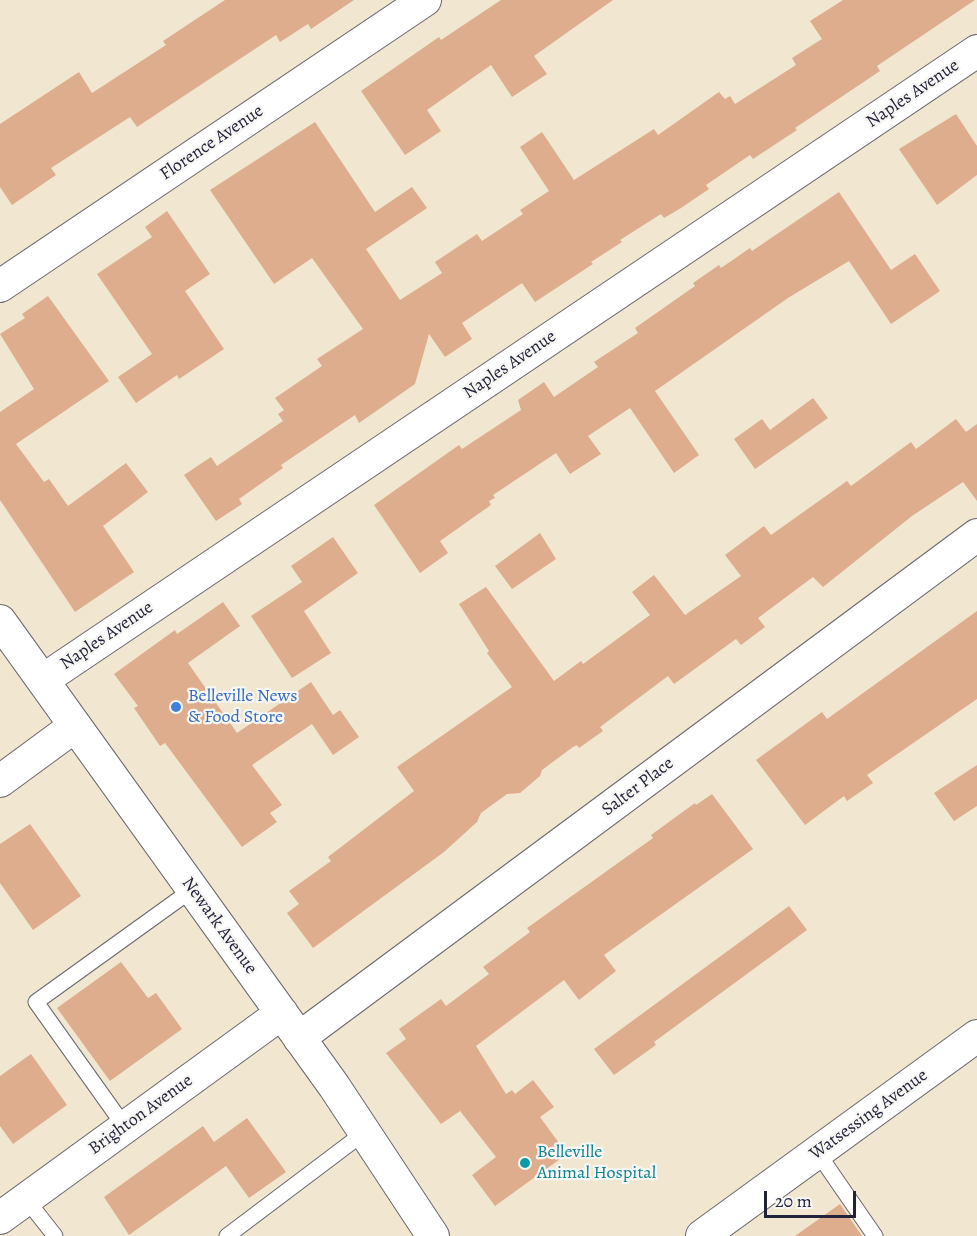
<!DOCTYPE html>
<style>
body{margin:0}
#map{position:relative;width:977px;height:1236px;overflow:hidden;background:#f1e6cf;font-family:Alegreya,serif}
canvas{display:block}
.scale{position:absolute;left:764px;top:1191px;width:92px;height:27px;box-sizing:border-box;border:3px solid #22223b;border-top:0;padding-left:8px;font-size:18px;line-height:21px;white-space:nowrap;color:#22223b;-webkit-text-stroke:4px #f6f6f2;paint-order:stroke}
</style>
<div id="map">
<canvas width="977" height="1236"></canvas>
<div class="scale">20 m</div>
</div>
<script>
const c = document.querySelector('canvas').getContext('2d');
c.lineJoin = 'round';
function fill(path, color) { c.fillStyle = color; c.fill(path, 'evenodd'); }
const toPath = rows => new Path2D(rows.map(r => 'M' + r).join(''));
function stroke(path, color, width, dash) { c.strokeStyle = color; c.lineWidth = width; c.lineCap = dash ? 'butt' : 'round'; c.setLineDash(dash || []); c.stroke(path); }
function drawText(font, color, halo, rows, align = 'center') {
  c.font = font + ' Alegreya,serif'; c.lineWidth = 4.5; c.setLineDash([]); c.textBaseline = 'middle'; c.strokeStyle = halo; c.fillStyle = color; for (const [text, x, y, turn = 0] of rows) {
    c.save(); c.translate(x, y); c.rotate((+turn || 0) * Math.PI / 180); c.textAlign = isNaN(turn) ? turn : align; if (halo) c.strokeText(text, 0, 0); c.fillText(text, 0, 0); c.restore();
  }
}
const building = toPath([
 [225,0,354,0,311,29,308,24,280,42,276,35,137,127,130,117,51,168,56,175,12,205,0,187,0,124,79,72,92,93,166,45,163,41],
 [501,0,613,0,534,56,547,74,512,97,491,65,427,110,441,131,405,155,361,91,439,37,441,40],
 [843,0,975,0,877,66,880,71,795,128,797,130,753,159,750,155,706,185,709,189,681,208,664,218,661,214,620,240,622,242,591,262,593,264,535,302,522,283,462,323,472,339,445,357,429,334,415,384,359,423,355,415,281,465,283,468,239,499,242,504,216,521,184,475,211,457,217,466,283,421,278,414,284,410,275,398,322,366,317,359,363,329,312,258,274,284,210,190,315,122,375,212,412,187,427,208,366,249,400,300,442,273,435,262,477,234,482,241,523,214,520,210,549,191,520,147,542,132,574,180,654,129,658,135,719,92,725,99,730,96,735,104,796,65,792,58,822,39,810,21],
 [956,114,977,146,977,175,937,205,899,149],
 [839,192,891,270,915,254,940,291,891,324,849,261,788,298,655,391,699,455,674,473,630,408,588,436,601,454,570,474,556,453,493,495,495,498,489,501,491,505,440,541,448,553,420,573,374,505,459,445,462,449,521,410,518,400,544,382,554,397,598,367,594,362,638,333,635,328,695,286,693,283,719,265,721,268,750,248,752,251],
 [167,211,210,274,185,291,224,349,179,379,177,375,136,403,118,377,152,354,97,274,152,237,145,227],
 [48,296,109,381,16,444,44,482,49,479,68,506,126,463,148,492,103,526,134,572,75,612,0,500,0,412,34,389,0,334,25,318,22,314],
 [813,398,828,418,755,469,734,439,762,419,770,430],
 [956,419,966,432,977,424,977,501,963,482,912,516,823,587,813,577,758,618,765,627,741,645,736,639,674,684,668,676,600,727,603,731,579,748,577,745,573,747,542,770,540,776,520,793,507,794,481,813,477,822,444,852,313,948,287,913,299,904,289,891,331,861,328,857,414,791,397,767,512,687,487,653,489,651,459,604,486,587,554,681,581,661,583,664,650,615,632,592,654,575,685,615,741,576,725,555,764,526,771,535,847,481,851,486,911,442,916,449],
 [540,533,556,559,512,589,495,566],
 [333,537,358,573,304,611,331,653,292,678,251,616,302,582,291,566],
 [223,602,240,626,188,663,237,733,311,682,333,715,340,710,359,737,333,755,312,724,252,765,282,805,270,813,277,822,242,847,165,743,160,746,134,708,138,706,114,674,175,630,177,634],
 [977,611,977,699,867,775,873,783,847,801,844,796,805,825,756,760,822,712,827,719],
 [977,765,977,806,954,821,934,793],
 [712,794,753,849,604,955,616,971,579,1000,564,980,476,1046,506,1094,512,1090,515,1094,533,1080,554,1107,540,1117,567,1154,495,1206,472,1175,496,1157,460,1111,441,1124,386,1053,406,1039,399,1029,441,999,446,1006,489,974,483,967,530,932,527,928,653,838,651,835,695,803,696,805],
 [30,824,81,896,33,930,0,883,0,844],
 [789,906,807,930,654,1042,656,1045,614,1075,594,1049],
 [121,962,148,998,156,993,182,1029,110,1081,57,1008],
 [31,1054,67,1105,13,1144,0,1126,0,1076],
 [247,1118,286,1172,249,1198,226,1166,129,1235,104,1197,203,1126,214,1142],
 [840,1204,862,1236,795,1236]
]);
const lane = toPath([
 [125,1127,36,1002,193,889],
 [817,1152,875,1236],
 [26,1199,55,1236],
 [227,1236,365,1132]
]);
const street = toPath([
 [0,286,425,0],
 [0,621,334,1086,433,1236],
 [43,680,977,51],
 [0,781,75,726],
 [299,1038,977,535],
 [0,1218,282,1013],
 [702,1236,977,1036]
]);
const markers = [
 [176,707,6,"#3f7fe0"],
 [525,1163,6,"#0f9aa8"]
];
const streetNames = [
 ["Naples Avenue",913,94,-34],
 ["Florence Avenue",212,143,-34],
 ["Naples Avenue",510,365,-34],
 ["Naples Avenue",107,636,-34],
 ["Salter Place",638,787,-37],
 ["Newark Avenue",219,926,54],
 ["Brighton Avenue",141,1115,-36],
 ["Watsessing Avenue",869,1115,-36]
];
const shopNames = [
 ["Belleville News",188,697],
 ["& Food Store",188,718]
];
const cultureNames = [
 ["Belleville",537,1153],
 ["Animal Hospital",537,1174]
];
fill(building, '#dead8e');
stroke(lane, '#6a676f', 17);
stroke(street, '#6a676f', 34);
stroke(lane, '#fff', 15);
stroke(street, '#fff', 32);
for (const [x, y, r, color] of markers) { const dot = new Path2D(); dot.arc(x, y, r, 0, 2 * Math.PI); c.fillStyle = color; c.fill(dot); stroke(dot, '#f6f6f2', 2); }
drawText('18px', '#22223b', '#f6f6f2', streetNames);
drawText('18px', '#366cbe', '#f6f6f2', shopNames, 'left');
drawText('18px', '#0d838f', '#f6f6f2', cultureNames, 'left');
</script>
